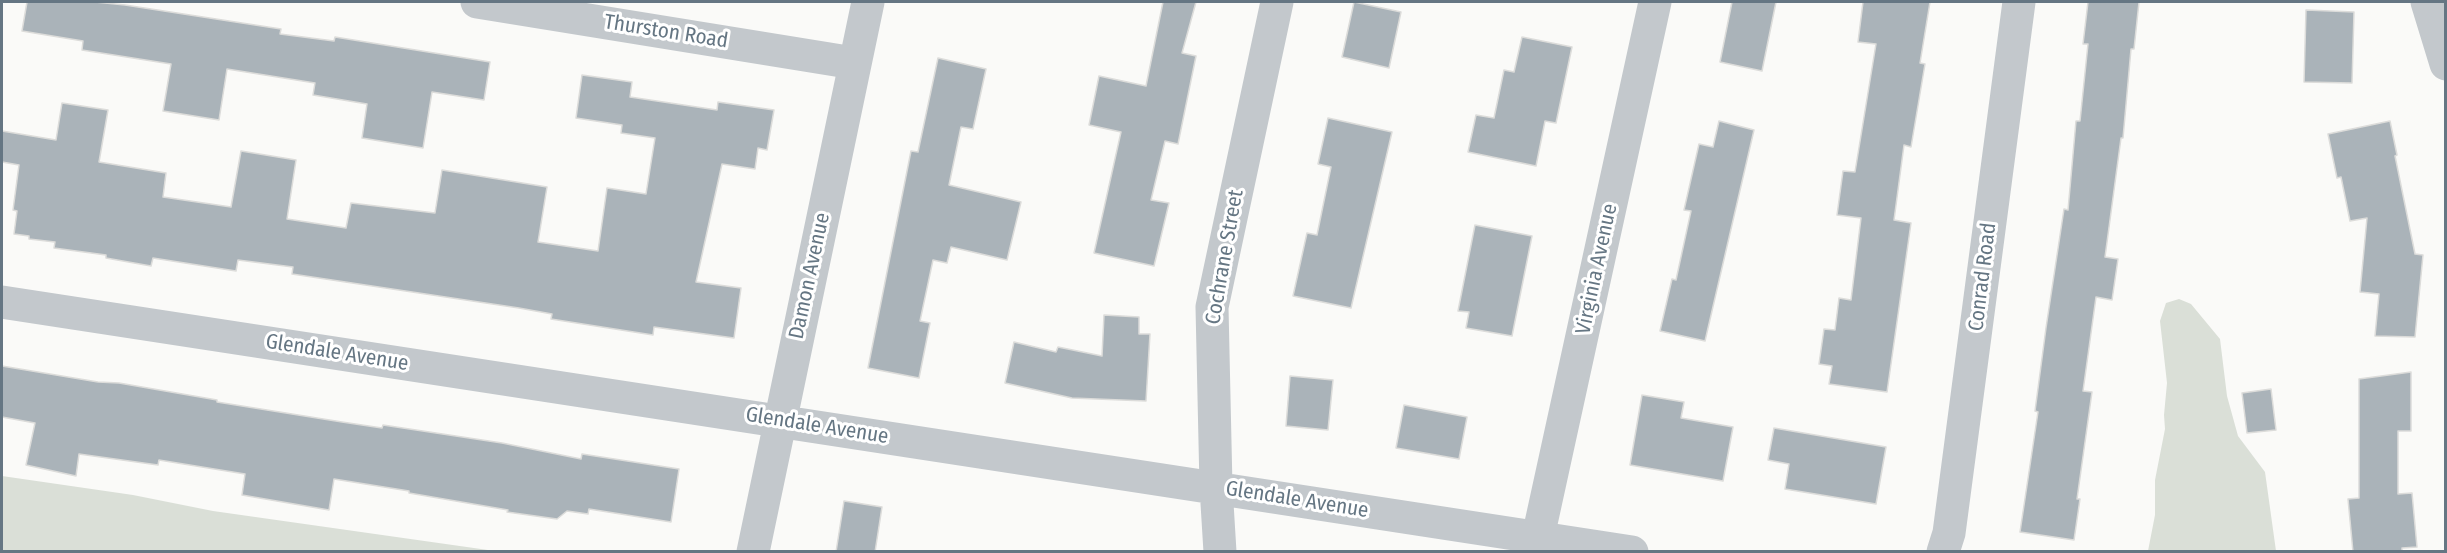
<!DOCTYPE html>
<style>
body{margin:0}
#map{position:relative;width:2447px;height:553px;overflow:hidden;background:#fafaf8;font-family:"Fira Sans Condensed",sans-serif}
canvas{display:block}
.frame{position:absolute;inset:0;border:3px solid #657683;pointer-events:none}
</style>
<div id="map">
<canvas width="2447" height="553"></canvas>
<div class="frame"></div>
</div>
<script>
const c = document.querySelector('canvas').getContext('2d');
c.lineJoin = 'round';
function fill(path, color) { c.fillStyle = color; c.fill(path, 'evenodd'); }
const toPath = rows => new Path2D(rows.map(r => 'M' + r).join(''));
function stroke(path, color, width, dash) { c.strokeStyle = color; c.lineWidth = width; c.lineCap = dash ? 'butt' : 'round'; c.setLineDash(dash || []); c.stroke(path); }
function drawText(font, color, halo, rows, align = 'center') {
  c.font = font + ' "Fira Sans Condensed",sans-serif'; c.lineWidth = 6; c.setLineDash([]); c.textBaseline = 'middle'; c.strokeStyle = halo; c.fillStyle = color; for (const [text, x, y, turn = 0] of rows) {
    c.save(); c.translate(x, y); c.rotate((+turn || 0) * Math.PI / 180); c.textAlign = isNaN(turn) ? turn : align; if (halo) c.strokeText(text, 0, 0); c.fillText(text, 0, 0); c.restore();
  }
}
const green = toPath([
 [2179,299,2191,304,2220,339,2227,396,2238,436,2265,472,2276,551,2148,551,2155,515,2155,480,2165,429,2164,415,2167,383,2160,321,2166,303],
 [2,476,133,495,213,511,495,551,2,551]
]);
const building = toPath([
 [27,2,95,2,125,5,281,29,280,34,334,41,335,37,490,62,484,100,432,92,423,148,362,138,367,104,313,95,315,83,227,69,219,120,163,111,171,64,82,50,83,41,22,31,27,2],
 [1163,2,1196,2,1182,53,1196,56,1178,144,1165,141,1151,200,1169,203,1154,266,1094,253,1121,132,1089,125,1099,76,1146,86,1163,2],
 [1354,2,1401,12,1389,68,1342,57,1354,2],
 [1732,2,1776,2,1762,71,1720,62,1732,2],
 [1863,2,1930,2,1920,63,1925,64,1911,147,1904,145,1894,220,1911,223,1887,392,1829,384,1832,366,1819,364,1824,329,1835,330,1839,298,1851,300,1861,218,1837,215,1843,171,1855,172,1876,44,1858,42,1863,2],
 [2088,2,2139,2,2134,49,2131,49,2123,138,2121,138,2105,257,2118,259,2112,300,2096,297,2083,391,2092,392,2077,499,2080,499,2074,540,2020,532,2038,412,2035,411,2046,328,2064,209,2068,210,2076,121,2080,121,2088,44,2083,44,2088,2],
 [2306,10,2354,12,2352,83,2304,82,2306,10],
 [1522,37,1572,47,1556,123,1545,121,1536,166,1468,152,1476,115,1494,118,1504,70,1514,72,1522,37],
 [938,58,986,69,973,129,961,127,949,185,1021,202,1007,260,951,247,947,263,933,260,920,321,930,323,919,378,868,368,911,151,918,152,938,58],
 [582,75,632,82,630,97,717,110,718,102,774,110,767,150,758,148,755,169,722,164,696,282,741,288,734,338,654,327,653,335,551,319,552,314,519,308,292,274,293,267,238,260,236,271,153,258,151,266,106,258,106,255,54,248,55,242,29,239,29,236,14,234,17,211,13,210,19,165,2,162,2,131,56,140,62,103,108,110,99,162,166,173,163,197,231,207,241,151,296,160,287,219,346,228,351,203,435,213,442,170,547,187,538,242,598,251,607,188,646,194,655,138,621,133,622,125,576,118,582,75],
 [1328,118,1392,132,1351,308,1293,296,1307,233,1317,235,1331,167,1318,164,1328,118],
 [1719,121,1754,130,1705,341,1660,331,1672,279,1676,280,1691,211,1684,210,1699,144,1713,147,1719,121],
 [2390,121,2397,155,2395,156,2415,254,2423,255,2415,337,2375,336,2379,294,2360,292,2367,218,2350,221,2341,177,2337,178,2328,134,2390,121],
 [1475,225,1532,236,1512,336,1466,328,1469,312,1458,311,1475,225],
 [1104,315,1139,317,1139,334,1150,334,1146,401,1072,398,1005,383,1014,342,1056,352,1058,347,1102,356,1104,315],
 [2,366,98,382,119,383,217,400,217,402,342,422,382,428,383,425,502,443,581,459,582,454,679,469,671,522,589,509,588,514,567,511,557,519,507,512,508,510,409,493,409,491,334,479,329,510,242,495,245,474,159,460,158,465,79,454,76,476,26,465,35,423,2,417,2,366],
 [2411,372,2411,431,2398,431,2398,494,2412,493,2417,547,2402,548,2402,552,2353,552,2348,499,2359,498,2359,379,2411,372],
 [1290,376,1333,380,1328,430,1286,426,1290,376],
 [2271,389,2276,430,2247,433,2242,393,2271,389],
 [1642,395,1684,402,1681,418,1733,427,1723,481,1630,465,1642,395],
 [1404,405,1467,417,1459,459,1396,448,1404,405],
 [1774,428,1886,447,1876,504,1785,489,1789,464,1768,460,1774,428],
 [844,501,882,507,875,552,836,552,844,501]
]);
const minor = toPath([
 [477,2,854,63],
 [2427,2,2446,64],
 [2,302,1632,552],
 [1538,537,1655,2],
 [753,552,868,2],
 [1220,552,1216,487,1212,307,1277,2],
 [1943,552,1949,533,2019,2]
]);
const streetNames = [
 ["Thurston Road",666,32,9],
 ["Cochrane Street",1225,257,-80],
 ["Virginia Avenue",1597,269,-78],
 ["Damon Avenue",810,276,-78],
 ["Conrad Road",1983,277,-83],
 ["Glendale Avenue",337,353,9],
 ["Glendale Avenue",817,426,9],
 ["Glendale Avenue",1297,500,9]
];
fill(green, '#dadfd7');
fill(building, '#aab3b9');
stroke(building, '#dcdcda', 1.5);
stroke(minor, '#c3c8cc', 33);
drawText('21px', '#657683', '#fff', streetNames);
</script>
